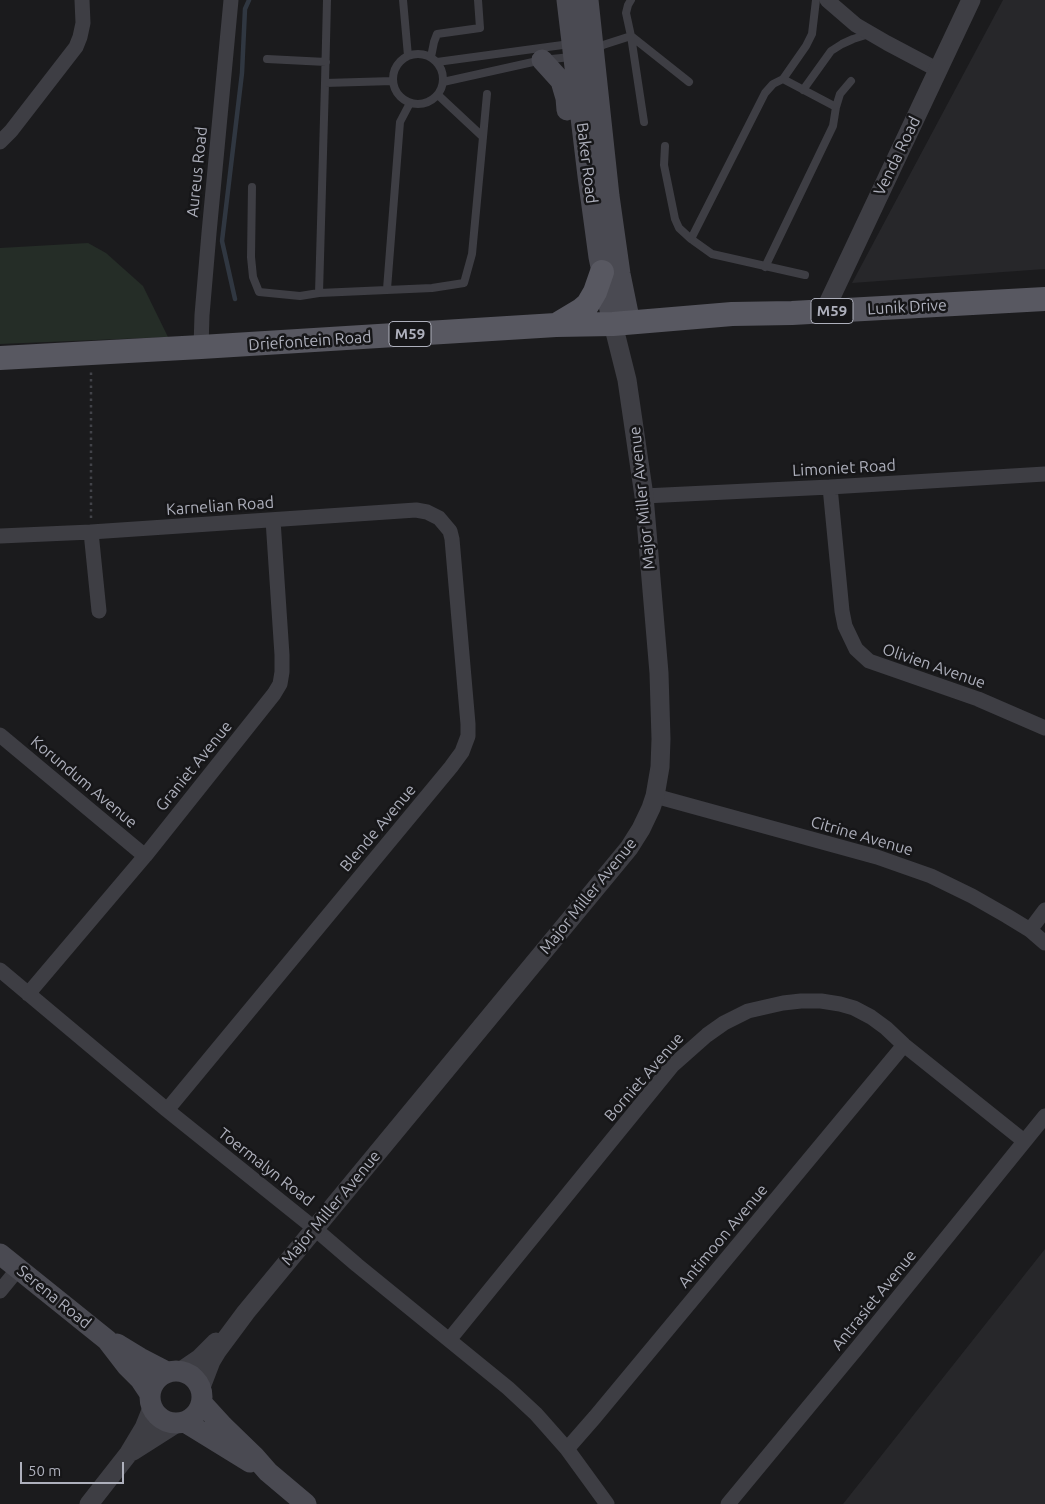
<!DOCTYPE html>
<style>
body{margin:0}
#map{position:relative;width:1045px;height:1504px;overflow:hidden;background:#1b1b1d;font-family:Ubuntu,sans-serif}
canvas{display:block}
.scale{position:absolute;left:20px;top:1462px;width:104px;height:22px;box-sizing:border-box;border:2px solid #aeb0bc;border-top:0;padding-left:6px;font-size:15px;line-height:18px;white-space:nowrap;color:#aeb0bc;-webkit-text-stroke:4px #161618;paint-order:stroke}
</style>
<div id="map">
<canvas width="1045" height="1504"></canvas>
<div class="scale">50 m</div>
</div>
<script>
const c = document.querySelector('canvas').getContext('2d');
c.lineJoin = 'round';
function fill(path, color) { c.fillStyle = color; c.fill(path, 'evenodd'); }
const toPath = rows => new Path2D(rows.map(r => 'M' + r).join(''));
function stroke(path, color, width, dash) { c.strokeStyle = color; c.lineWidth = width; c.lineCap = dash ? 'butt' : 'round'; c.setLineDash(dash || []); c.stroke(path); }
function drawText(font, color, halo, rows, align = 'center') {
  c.font = font + ' Ubuntu,sans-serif'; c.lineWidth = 5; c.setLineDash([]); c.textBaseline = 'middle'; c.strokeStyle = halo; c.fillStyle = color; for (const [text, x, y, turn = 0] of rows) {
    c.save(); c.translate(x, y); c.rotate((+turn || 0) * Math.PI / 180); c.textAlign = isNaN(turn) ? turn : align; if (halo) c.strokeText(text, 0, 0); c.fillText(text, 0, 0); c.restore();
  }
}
const built = toPath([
 [1003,0,1045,0,1045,269,852,283],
 [1045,1249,1045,1504,843,1504]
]);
const green = toPath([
 [88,243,106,253,143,286,168,337,0,344,0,248]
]);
const stream = toPath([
 [235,299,222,241,242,73,245,9,249,0]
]);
const path = toPath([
 [91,518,91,371]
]);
const service = toPath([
 [403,0,408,56],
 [631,0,628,5,626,13,631,36,644,122],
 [597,50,603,45,631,36,689,82],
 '393 79a25 25 0 1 1 50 0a25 25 0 1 1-50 0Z',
 [431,57,434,42,437,34,480,28,478,0],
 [267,59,326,62],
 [437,62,570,44],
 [783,79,836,107],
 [443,82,542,60,571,57],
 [325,83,327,0],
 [803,90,831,51,842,44,853,39,869,34],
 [483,137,487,94],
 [665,146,664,165,675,219,679,228,691,239,765,93,773,84,783,79,806,46,812,34,816,0],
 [252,187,251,257,253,277,259,292,300,296,319,293,432,288,464,283,472,254,483,137,438,95],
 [691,239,712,254,805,275],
 [765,267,833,126,836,107,840,94,851,81],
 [387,289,400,122,410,103],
 [319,293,325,83,393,81]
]);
const minor = toPath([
 [827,0,856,25,887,43,938,70],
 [0,142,11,131,76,47,80,37,83,23,82,0],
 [201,347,202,315,209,233,231,0],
 [830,487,842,611,845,626,856,649,869,661,978,699,1045,728],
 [644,496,830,487,1045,474],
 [91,532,99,611],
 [0,536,91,532,416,510,427,512,439,518,450,531,452,539,468,724,468,736,462,752,451,767,167,1110],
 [0,735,145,856],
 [655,796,877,857,931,876,972,896,1007,916,1030,930,1045,943],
 [1030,930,1045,910],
 [0,970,167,1110,314,1228,357,1265,508,1388,536,1414,567,1449,607,1504],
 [28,994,145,856,274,694,280,684,282,672,282,655,273,520],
 [0,1291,18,1269],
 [449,1340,672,1066,707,1035,724,1023,748,1011,783,1003,801,1001,821,1001,840,1004,854,1008,871,1017,886,1028,904,1045,1024,1141],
 [567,1449,595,1417,904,1045],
 [728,1504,858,1347,1045,1116]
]);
const tertiary = toPath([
 [824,312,971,0],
 [181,1371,200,1358,216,1342],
 [201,1387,211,1361,217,1351,246,1312,629,848,641,829,651,808,655,796,660,767,661,739,659,673,644,496,627,380,613,324],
 [133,1451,177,1423],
 [89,1504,129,1453,144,1428,152,1408]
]);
const secondary = toPath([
 [567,0,588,176,599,257,613,324],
 [588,0,609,196,620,274,630,323],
 [542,60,561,81,566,98,567,110],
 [0,1254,107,1340,127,1366,140,1379,150,1394],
 [117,1344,140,1358,167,1372],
 '150 1397a26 26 0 1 1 52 0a26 26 0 1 1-52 0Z',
 [202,1403,223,1426,254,1456,268,1472,306,1504],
 [185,1422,250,1462]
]);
const primary = toPath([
 [556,325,581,310,588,304,595,292,602,272],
 [0,358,201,347,556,325,613,324,732,314,792,313,1045,299]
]);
const shields = [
 [832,311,42],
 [410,334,42]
];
const shieldNames = [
 ["M59",832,311],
 ["M59",410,334]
];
const streetNames = [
 ["Venda Road",897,156,-64],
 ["Baker Road",587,163,83],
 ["Aureus Road",197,172,-84],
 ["Lunik Drive",907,307,-3],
 ["Driefontein Road",310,341,-4],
 ["Limoniet Road",844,468,-3],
 ["Major Miller Avenue",642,498,-96],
 ["Karnelian Road",220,506,-4],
 ["Olivien Avenue",934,666,19],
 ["Graniet Avenue",194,766,-51],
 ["Korundum Avenue",84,782,40],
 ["Blende Avenue",378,828,-50],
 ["Citrine Avenue",862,836,16],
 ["Major Miller Avenue",588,896,-51],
 ["Borniet Avenue",644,1077,-49],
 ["Toermalyn Road",266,1167,38],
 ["Major Miller Avenue",331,1208,-50],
 ["Antimoon Avenue",723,1236,-50],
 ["Serena Road",54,1297,39],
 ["Antrasiet Avenue",874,1300,-51]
];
fill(built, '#27272a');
fill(green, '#252d27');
stroke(stream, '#303741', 4.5);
stroke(path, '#424349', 2.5, [2.5, 4]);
stroke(service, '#3e3e44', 8);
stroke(minor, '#3e3e44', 15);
stroke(tertiary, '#3e3e44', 19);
stroke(secondary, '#4a4a52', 21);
stroke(primary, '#585861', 24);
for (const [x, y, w] of shields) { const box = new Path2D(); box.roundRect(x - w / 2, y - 12.5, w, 25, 4); c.fillStyle = '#161618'; c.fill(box); stroke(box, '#aeb0bc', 1); }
drawText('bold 15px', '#aeb0bc', null, shieldNames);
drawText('16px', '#aeb0bc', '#161618', streetNames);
</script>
